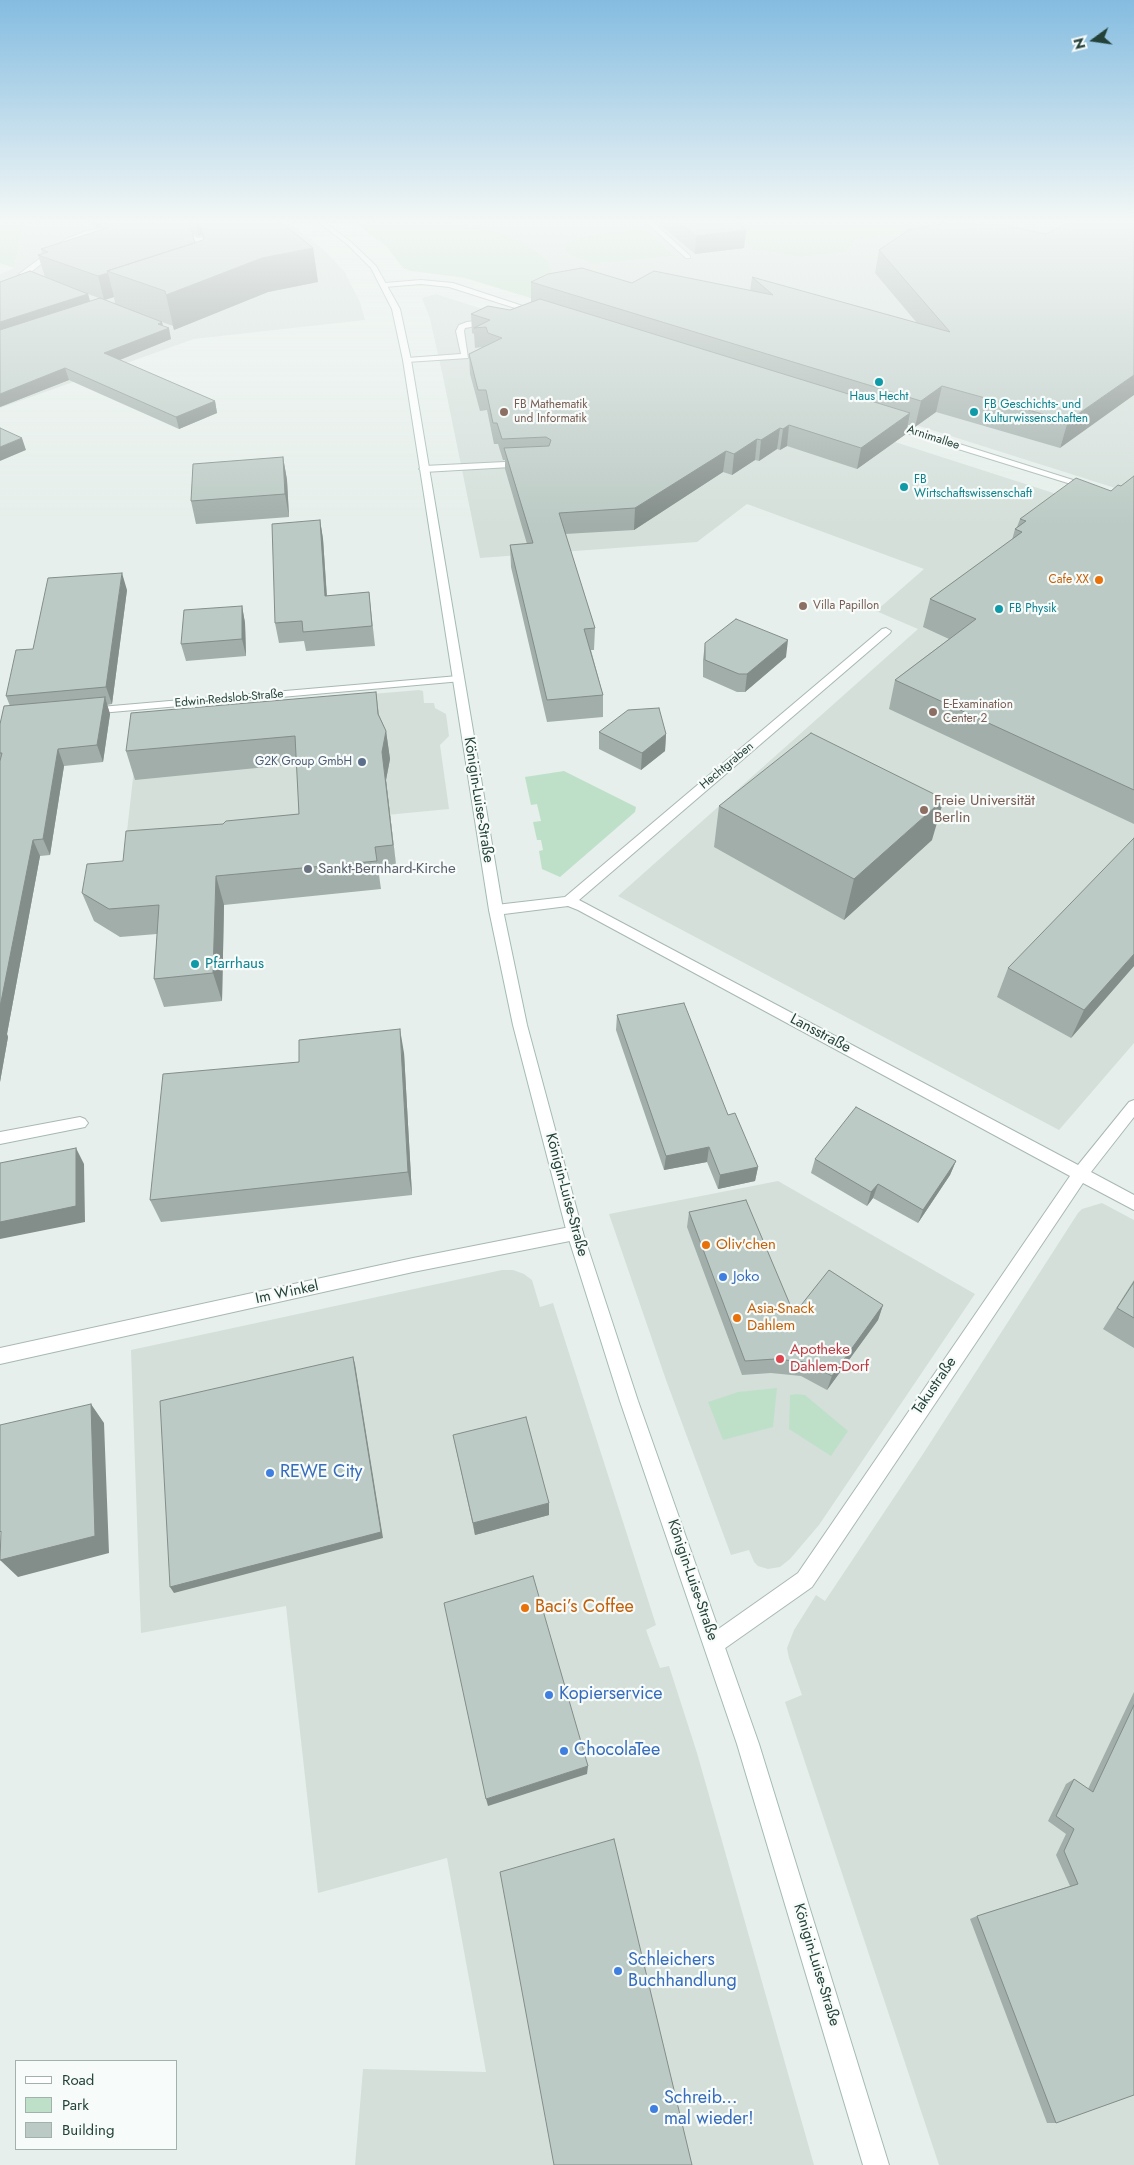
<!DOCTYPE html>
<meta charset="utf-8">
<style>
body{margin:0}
#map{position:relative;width:1134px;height:2165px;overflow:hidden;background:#e6efeb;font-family:Jost,sans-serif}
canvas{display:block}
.legend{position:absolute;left:15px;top:2060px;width:162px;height:90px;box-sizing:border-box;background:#f7fbf9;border:1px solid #a3b1ad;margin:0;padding:6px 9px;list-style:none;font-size:15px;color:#24423a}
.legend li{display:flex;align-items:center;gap:10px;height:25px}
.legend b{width:25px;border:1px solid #a3b1ad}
.north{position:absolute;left:1069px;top:15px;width:50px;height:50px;-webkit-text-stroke:4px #f7fbf9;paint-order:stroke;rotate:256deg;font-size:14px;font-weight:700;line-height:20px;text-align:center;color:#24423a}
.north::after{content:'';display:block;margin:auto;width:18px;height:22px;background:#24423a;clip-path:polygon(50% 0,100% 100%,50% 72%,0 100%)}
</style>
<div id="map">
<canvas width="1134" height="2165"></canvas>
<ul class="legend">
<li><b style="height:6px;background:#fff"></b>Road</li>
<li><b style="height:14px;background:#bfe0c8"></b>Park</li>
<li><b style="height:14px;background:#bbcac4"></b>Building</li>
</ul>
<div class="north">N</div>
</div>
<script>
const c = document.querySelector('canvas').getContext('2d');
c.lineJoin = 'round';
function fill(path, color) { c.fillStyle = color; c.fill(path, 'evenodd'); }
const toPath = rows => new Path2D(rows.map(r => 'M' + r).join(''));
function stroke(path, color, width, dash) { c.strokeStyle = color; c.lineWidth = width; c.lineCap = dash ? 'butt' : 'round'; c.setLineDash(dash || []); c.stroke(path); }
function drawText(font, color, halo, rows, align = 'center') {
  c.font = font + ' Jost,sans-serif'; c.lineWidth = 4.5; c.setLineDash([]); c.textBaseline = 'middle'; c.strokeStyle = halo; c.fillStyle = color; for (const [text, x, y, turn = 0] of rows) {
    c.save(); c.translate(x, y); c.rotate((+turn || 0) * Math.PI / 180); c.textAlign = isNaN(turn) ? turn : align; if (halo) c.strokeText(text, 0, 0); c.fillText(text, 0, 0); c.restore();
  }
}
const built = toPath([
 [41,223,289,223,322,248,344,271,360,302,365,320,194,339,0,408,0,274,14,268,23,226],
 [442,223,1134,223,1134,494,575,317,537,300,518,240,483,229],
 [436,294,1134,519,1134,1043,1059,1130,618,896,918,629,876,611,924,569,747,504,697,542,480,558,443,377,430,319,422,298],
 [419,690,423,691,424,703,434,703,435,708,446,714,449,736,440,745,449,809,126,840,140,716,185,710],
 [778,1181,975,1294,819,1525,790,1559,780,1567,768,1569,758,1566,754,1562,749,1550,731,1555,666,1380,609,1214],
 [1102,1203,1134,1220,1134,2165,939,2165,785,1702,802,1695,789,1658,787,1648,794,1630,816,1595,825,1601,923,1454,1078,1213,1082,1209],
 [502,1270,513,1270,524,1274,532,1280,540,1307,553,1303,656,1625,646,1630,660,1668,669,1666,697,1753,814,2165,355,2165,363,2069,486,2072,447,1858,318,1893,286,1606,141,1633,131,1350]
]);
const green = toPath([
 [0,223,41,223,23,226,14,268,0,263],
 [371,223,450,223,489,230,518,240,538,253,548,261,552,274,537,300,465,278,411,271,403,268,387,247,356,224],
 [721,223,979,223,855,239,846,252,800,257,763,250,756,251],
 [644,229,674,256,596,263,575,257,568,253,565,248,567,243,577,238],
 [564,771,636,807,635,812,560,877,542,869,539,851,543,850,541,840,537,840,533,822,541,821,537,804,531,805,525,777],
 [777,1388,773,1427,723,1440,708,1402,738,1392],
 [796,1394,805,1395,848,1431,831,1456,789,1429,790,1395]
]);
const lane = toPath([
 [140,223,156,223,87,235,70,241,26,276,19,274,66,239,86,231,140,223],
 [161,223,168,223,179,231,198,238,222,234,225,236,197,242,175,233,161,223],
 [280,223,293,223,264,230,261,228,280,223],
 [647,223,654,223,690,256,690,258,686,258,647,223],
 [491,319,495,321,494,323,465,328,464,331,468,358,407,362,403,360,407,358,461,354,456,331,459,325,467,322,491,319],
 [525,461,528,462,528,466,424,472,419,469,424,466,525,461]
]);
const street = toPath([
 [421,280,453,283,541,312,534,314,449,287,421,284,385,287,381,285,385,283,421,280],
 [884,422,890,422,1095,487,1093,489,1087,489,884,426,884,422],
 [886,628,891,631,890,633,579,900,1078,1165,1129,1102,1134,1100,1134,1117,1091,1172,1134,1195,1134,1210,1083,1183,812,1587,721,1651,714,1654,707,1651,704,1644,707,1637,798,1573,1070,1176,578,910,568,906,496,915,491,913,489,910,491,907,496,905,565,897,882,629,886,628],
 [458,676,464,679,462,681,89,714,83,711,89,708,458,676],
 [80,1117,85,1119,88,1123,85,1127,0,1144,0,1132,80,1117],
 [575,1226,581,1228,583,1233,581,1238,575,1240,413,1272,0,1364,0,1348,413,1258,575,1226]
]);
const secondary = toPath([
 [319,223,326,223,351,242,376,266,400,309,411,360,503,910,527,1025,583,1233,638,1401,759,1744,889,2165,863,2165,737,1744,620,1401,567,1233,513,1025,489,910,403,360,392,309,371,268,347,244,319,223]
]);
const wall = toPath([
 [91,223,282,223,313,248,318,282,268,292,174,330,173,326,162,322,163,326,171,339,120,360,215,401,217,413,179,429,69,380,0,407,45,277,38,255,42,253,41,249,102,230,101,227,96,228],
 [192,234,198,236,202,235,203,240,195,243],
 [88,294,99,298,90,301],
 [114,297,115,304,105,300],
 [658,223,737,223,746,230,744,248,695,254],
 [1134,223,1060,448,936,412,915,427,908,425,906,434,857,469,787,446,780,450,777,449,759,461,755,460,732,475,723,472,634,530,565,534,595,628,594,650,591,650,603,695,603,717,547,722,511,567,510,545,527,544,505,469,505,460,503,460,498,444,494,444,487,410,480,411,470,374,469,354,482,347,475,348,474,334,472,333,471,314,510,310,531,302,531,282,632,283,750,291,752,277,917,323,875,273,879,250,1046,234],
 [283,457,287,480,289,517,196,524,191,501],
 [1134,476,1134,824,889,709,895,680,949,639,923,627,930,599,1012,540,1015,529,1017,527,1020,519,1111,491,1121,486],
 [320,520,323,539,327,596,369,592,375,646,306,651,304,641,279,643,275,623],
 [127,590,112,704,107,705,110,714,103,762,64,766,50,855,40,856,7,1034,8,1037,0,1082,0,724,10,706,6,696,33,649],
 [242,606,245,623,246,656,186,661,181,644],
 [705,643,786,657,745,692,737,692,703,677,703,660],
 [376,692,379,715,386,731,390,759,386,780,397,873,379,875,381,889,224,905,222,1001,164,1007,154,979,157,934,120,937,94,921,82,893,123,861,223,824,299,814,297,764,135,780,126,751],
 [599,732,666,734,665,751,641,770,599,749],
 [719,806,932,840,844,920,714,847],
 [1134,966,1071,1038,997,997,1008,968],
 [617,1015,728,1115,758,1167,755,1181,718,1189,707,1162,664,1170,616,1030],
 [404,1053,412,1195,161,1222,150,1200],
 [815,1159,956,1161,950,1175,918,1223,873,1198,867,1206,811,1173],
 [689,1212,794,1314,883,1305,878,1320,827,1390,801,1376,771,1373,742,1375,687,1227],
 [1134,1280,1134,1348,1103,1329],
 [453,1435,549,1515,475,1535],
 [1134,1692,1134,2095,1056,2123,1047,2123,970,1919,977,1916,1070,1886,1056,1855,1066,1834,1048,1821,1066,1784,1074,1779,1088,1789]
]);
const shadedWall = toPath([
 [95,223,100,223,101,227,96,228],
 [196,223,199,223,202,235,198,236],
 [746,230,744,248,695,254,696,236],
 [313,248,318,282,268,292,174,330,166,295,262,258],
 [108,273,114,297,104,300,98,276],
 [88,294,91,305,0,335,0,322],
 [162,322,164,330,169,328,171,339,107,365,104,353],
 [65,368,69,380,0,407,0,394],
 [1134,375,1134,395,1060,448,1068,421],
 [942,386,936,412,915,427,921,401],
 [215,401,217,413,179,429,176,417],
 [910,413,906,434,857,469,861,448],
 [789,425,787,446,780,450,783,429],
 [780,428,777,449,759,461,761,440],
 [22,438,26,450,0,461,0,447],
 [757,439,755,460,732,475,734,454],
 [726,451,723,472,634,530,635,508],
 [283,457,287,480,289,517,285,494],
 [320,520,323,539,328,615,325,596],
 [122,573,127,590,112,704,106,687],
 [242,606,245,623,246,656,242,639],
 [788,640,786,657,745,692,747,674],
 [105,697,110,714,103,762,97,745],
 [386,731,390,759,386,780,397,873,382,752],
 [666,734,665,751,641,770,642,753],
 [58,749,64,766,50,855,43,839],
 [944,799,932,840,844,920,854,879],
 [33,840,40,856,7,1034,8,1037,0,1082,0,1007],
 [216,876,224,905,222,1001,213,973],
 [1134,954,1134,966,1071,1038,1084,1010],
 [400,1029,404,1053,412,1195,408,1172],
 [709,1147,707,1162,664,1170,666,1156],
 [76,1148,84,1164,85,1222,0,1239,0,1222],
 [956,1161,950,1175,918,1223,923,1210],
 [758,1167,755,1181,718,1189,720,1175],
 [878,1184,873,1198,867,1206,871,1192],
 [883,1305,878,1320,827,1390,832,1376],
 [353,1357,355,1364,383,1538,174,1593,170,1587],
 [91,1404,104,1423,109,1553,18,1577,0,1560],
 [549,1503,549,1515,475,1535,473,1523],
 [588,1766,587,1774,488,1806,486,1799]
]);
const building = toPath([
 [109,223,189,223,195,243,107,271,108,273,98,276,38,255,48,252,41,249,113,226,109,223],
 [200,223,282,223,313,248,262,258,166,295,165,291,107,271,203,240,204,238,200,223],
 [680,223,737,223,746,230,696,236,680,223],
 [948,223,1003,225,1046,234,1067,223,1134,223,1134,375,1068,421,942,386,921,401,531,282,548,274,582,268,632,283,654,271,773,295,752,277,950,332,879,250,909,230,948,223],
 [30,271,88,294,0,322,0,282,30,271],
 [100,298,162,322,158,324,169,328,104,353,215,401,176,417,65,368,0,394,0,330,100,298],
 [540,299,910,413,861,448,789,425,783,429,780,428,761,440,757,439,734,454,726,451,635,508,559,513,595,628,584,629,603,695,547,700,510,545,533,543,504,448,549,446,551,440,546,437,502,439,497,423,493,423,486,390,478,390,469,354,502,338,488,333,486,327,474,328,490,320,471,314,488,306,510,310,540,299],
 [0,428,22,438,0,447,0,428],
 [283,457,285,494,191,501,193,464,283,457],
 [1134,476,1134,790,895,680,976,619,930,599,1022,532,1015,529,1026,521,1020,519,1076,478,1111,491,1118,485,1121,486,1134,476],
 [320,520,325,596,369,592,372,626,303,632,302,621,275,623,272,524,320,520],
 [122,573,106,687,6,696,16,650,33,649,48,578,122,573],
 [242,606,242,639,181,644,184,610,242,606],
 [736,619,788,640,747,674,739,674,705,660,705,643,736,619],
 [376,692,378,714,386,731,382,752,393,845,375,847,377,861,216,876,213,973,154,979,159,905,109,909,82,893,87,864,123,861,126,831,223,824,226,821,299,814,295,736,126,751,131,713,376,692],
 [105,697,97,745,58,749,43,839,33,840,0,1007,0,761,2,753,0,753,0,724,4,706,105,697],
 [659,708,666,734,642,753,599,732,628,710,659,708],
 [811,733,944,799,854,879,719,806,811,733],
 [1134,838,1134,954,1084,1010,1008,968,1134,838],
 [684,1003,728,1115,735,1113,758,1167,720,1175,709,1147,666,1156,617,1015,684,1003],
 [400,1029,408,1172,150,1200,163,1074,299,1062,299,1040,400,1029],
 [856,1107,956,1161,923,1210,878,1184,871,1192,815,1159,856,1107],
 [76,1148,76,1206,0,1222,0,1163,76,1148],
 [746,1200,794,1314,829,1270,883,1305,832,1376,805,1362,775,1359,745,1361,689,1212,746,1200],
 [1134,1282,1134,1318,1117,1308,1134,1282],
 [353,1357,381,1532,170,1587,160,1401,353,1357],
 [91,1404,95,1536,0,1560,1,1531,0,1532,0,1425,91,1404],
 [526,1417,549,1503,473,1523,453,1435,526,1417],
 [533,1576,588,1766,486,1799,444,1603,533,1576],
 [1134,1705,1134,2095,1056,2123,977,1916,1078,1884,1064,1851,1074,1829,1056,1816,1074,1779,1093,1792,1134,1705],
 [614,1839,692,2165,554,2165,500,1872,614,1839]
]);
const markers = [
 [879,382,5,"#0f9aa8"],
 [504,412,5,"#8d6e63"],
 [974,412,5,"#0f9aa8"],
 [904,487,5,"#0f9aa8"],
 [1099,580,5,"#e8710a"],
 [803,606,5,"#8d6e63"],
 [999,609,5,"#0f9aa8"],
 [933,712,5,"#8d6e63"],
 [362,762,5,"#5c6f8a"],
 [924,810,5,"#8d6e63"],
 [308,869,5,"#6b7280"],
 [195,964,5,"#0f9aa8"],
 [706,1245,5,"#e8710a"],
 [723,1277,5,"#3f7fe0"],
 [737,1318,5,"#e8710a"],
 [780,1359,5,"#e0444e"],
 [270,1473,5,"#3f7fe0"],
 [525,1608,5,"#e8710a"],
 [549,1695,5,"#3f7fe0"],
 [564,1751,5,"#3f7fe0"],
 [618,1971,5,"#3f7fe0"],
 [654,2109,5,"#3f7fe0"]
];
const farCulturenames = [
 ["Haus Hecht",879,397,"center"],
 ["FB Geschichts- und",984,405],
 ["Kulturwissenschaften",984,419],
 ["FB",914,480],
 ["Wirtschaftswissenschaft",914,494],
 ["FB Physik",1009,609]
];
const farEducationnames = [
 ["FB Mathematik",514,405],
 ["und Informatik",514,419],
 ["Villa Papillon",813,606],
 ["E-Examination",943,705],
 ["Center 2",943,719]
];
const farStreetnames = [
 ["Arnimallee",933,438,18],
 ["Edwin-Redslob-Straße",229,699,-5],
 ["Hechtgraben",727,766,-40]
];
const farFoodnames = [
 ["Cafe XX",1089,580]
];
const farServicenames = [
 ["G2K Group GmbH",352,762]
];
const streetNames = [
 ["Königin-Luise-Straße",478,800,81],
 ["Lansstraße",820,1034,28],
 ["Königin-Luise-Straße",566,1195,75],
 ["Im Winkel",287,1293,-12],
 ["Takustraße",935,1386,-56],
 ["Königin-Luise-Straße",692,1580,71],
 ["Königin-Luise-Straße",816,1965,73]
];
const educationNames = [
 ["Freie Universität",934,801],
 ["Berlin",934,818]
];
const worshipNames = [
 ["Sankt-Bernhard-Kirche",318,869]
];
const cultureNames = [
 ["Pfarrhaus",205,964]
];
const foodNames = [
 ["Oliv'chen",716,1245],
 ["Asia-Snack",747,1309],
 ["Dahlem",747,1326]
];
const shopNames = [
 ["Joko",733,1277]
];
const healthNames = [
 ["Apotheke",790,1350],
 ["Dahlem-Dorf",790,1367]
];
const nearShopnames = [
 ["REWE City",280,1473],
 ["Kopierservice",559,1695],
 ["ChocolaTee",574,1751],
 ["Schleichers",628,1961],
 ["Buchhandlung",628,1982],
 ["Schreib...",664,2099],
 ["mal wieder!",664,2120]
];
const nearFoodnames = [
 ["Baci’s Coffee",535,1608]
];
fill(built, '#d4dfda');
fill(green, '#bfe0c8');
stroke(lane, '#a8b8b2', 2);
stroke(street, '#a8b8b2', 2);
stroke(secondary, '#a4bbb3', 2);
fill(lane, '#fff');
fill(street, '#fff');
fill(secondary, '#fff');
fill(wall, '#a1aea9');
fill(shadedWall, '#838d89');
fill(building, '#bbcac4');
stroke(building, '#838d89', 1);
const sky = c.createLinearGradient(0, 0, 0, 526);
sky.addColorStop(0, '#84bce0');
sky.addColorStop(0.42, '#f4f8f6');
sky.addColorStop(1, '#f4f8f600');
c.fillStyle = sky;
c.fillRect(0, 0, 1134, 526);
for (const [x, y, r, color] of markers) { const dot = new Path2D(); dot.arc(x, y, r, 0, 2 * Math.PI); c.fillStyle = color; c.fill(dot); stroke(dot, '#f7fbf9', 2); }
drawText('12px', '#0d838f', '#f7fbf9', farCulturenames, 'left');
drawText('12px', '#785e54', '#f7fbf9', farEducationnames, 'left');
drawText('12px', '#24423a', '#f7fbf9', farStreetnames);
drawText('12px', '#c56008', '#f7fbf9', farFoodnames, 'right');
drawText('12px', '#4e5e75', '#f7fbf9', farServicenames, 'right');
drawText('15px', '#24423a', '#f7fbf9', streetNames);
drawText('15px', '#785e54', '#f7fbf9', educationNames, 'left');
drawText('15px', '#5b616d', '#f7fbf9', worshipNames, 'left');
drawText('15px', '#0d838f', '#f7fbf9', cultureNames, 'left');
drawText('15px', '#c56008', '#f7fbf9', foodNames, 'left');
drawText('15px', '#366cbe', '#f7fbf9', shopNames, 'left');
drawText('15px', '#be3a42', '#f7fbf9', healthNames, 'left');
drawText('18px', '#366cbe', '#f7fbf9', nearShopnames, 'left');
drawText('18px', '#c56008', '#f7fbf9', nearFoodnames, 'left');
</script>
